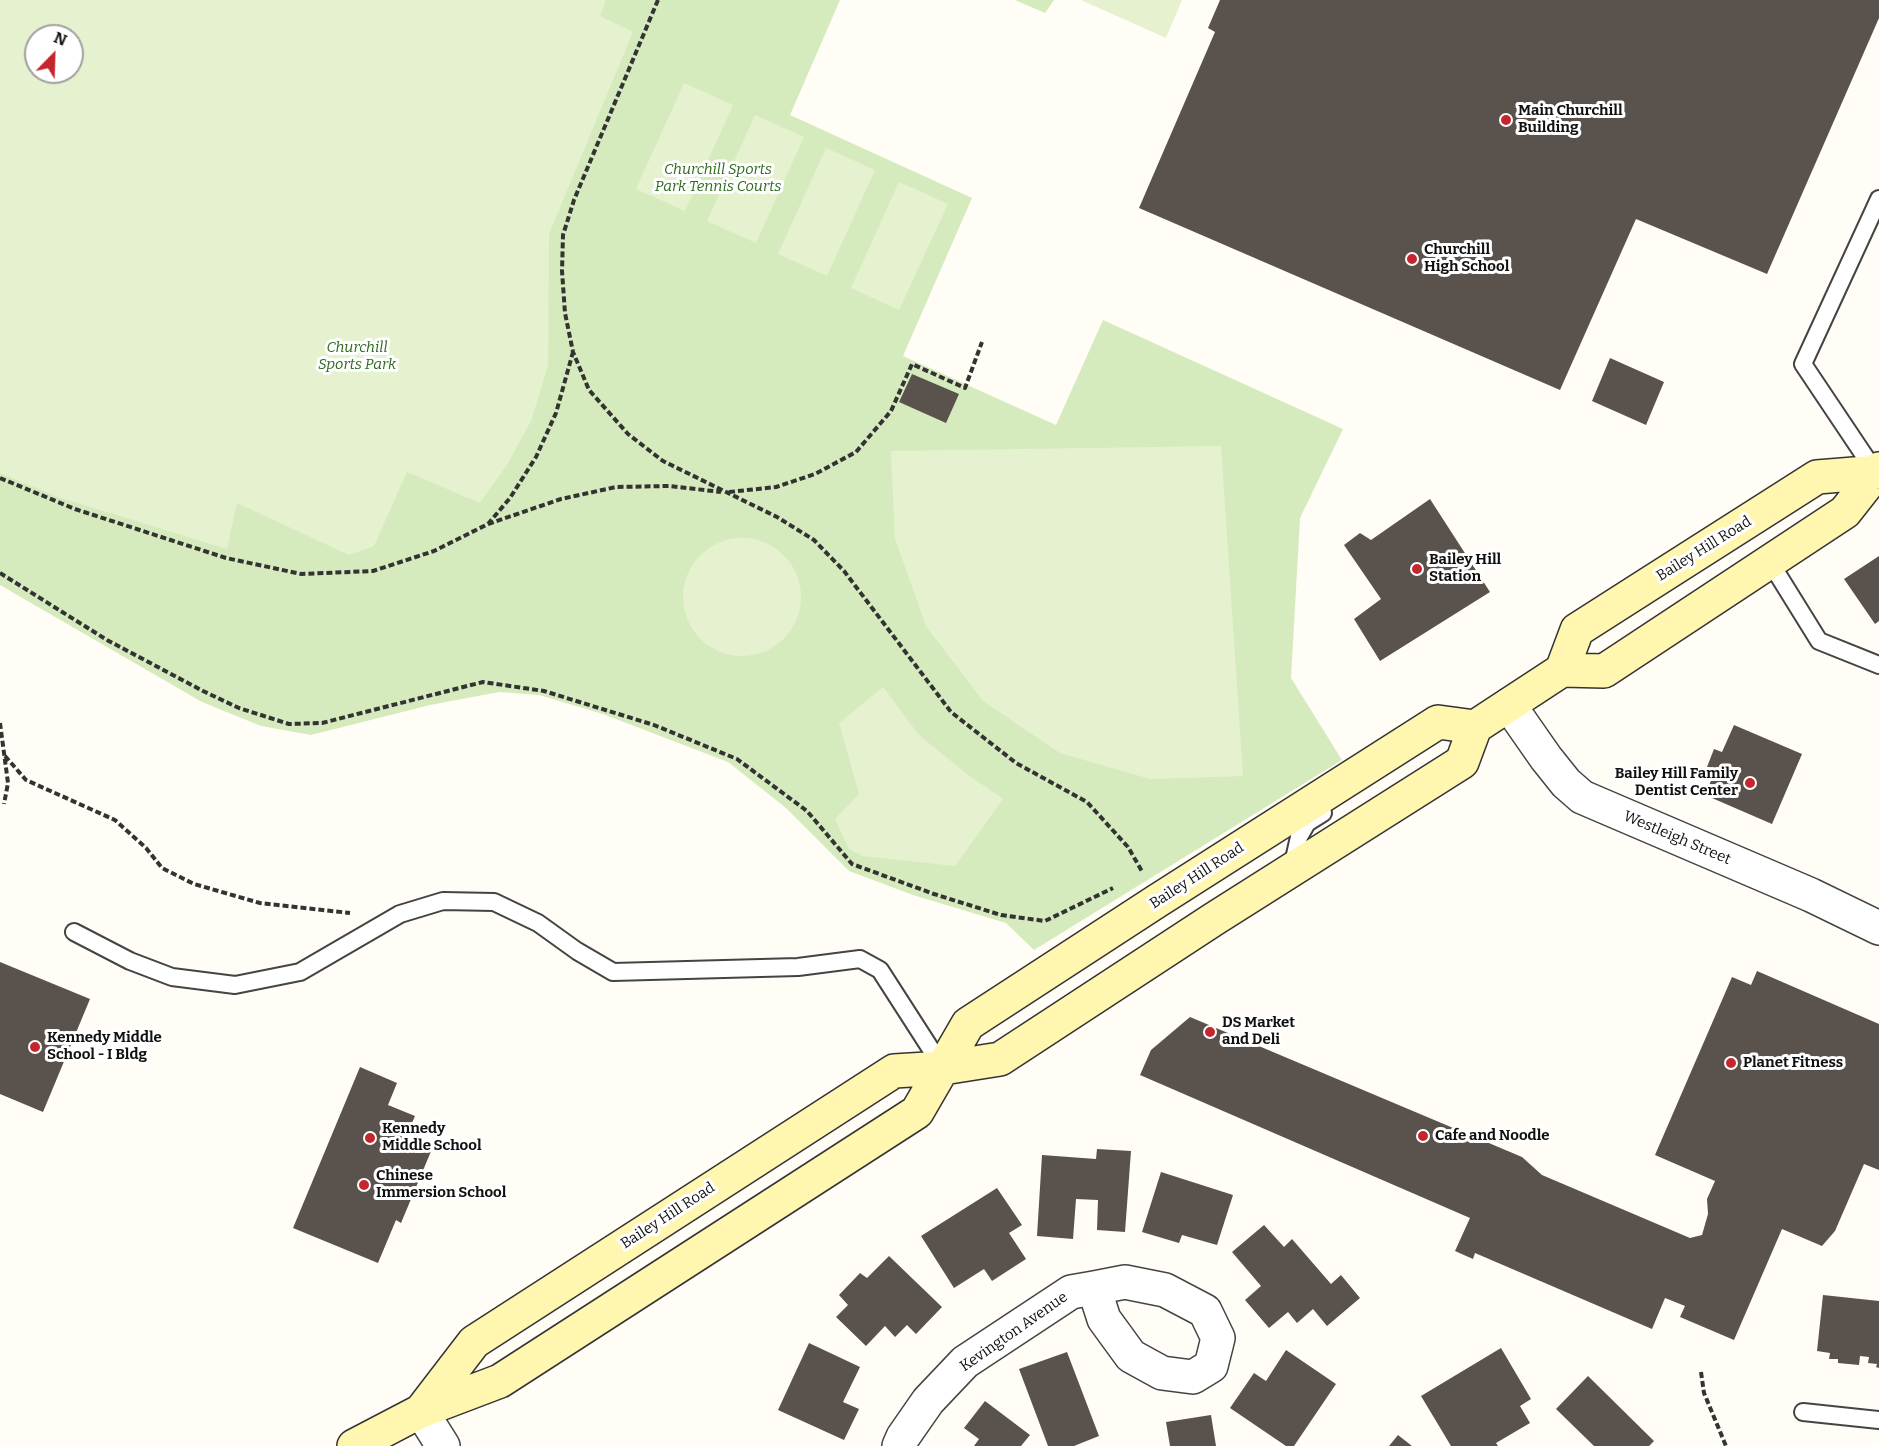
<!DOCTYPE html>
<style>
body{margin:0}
#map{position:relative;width:1879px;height:1446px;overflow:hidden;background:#fffdf5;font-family:Bitter,serif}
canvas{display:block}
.north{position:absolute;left:24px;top:24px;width:60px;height:60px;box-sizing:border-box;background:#fff;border:2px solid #a0a0a0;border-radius:50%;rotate:23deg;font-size:16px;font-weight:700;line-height:24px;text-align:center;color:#111}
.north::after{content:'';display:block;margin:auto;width:21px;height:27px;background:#c4262e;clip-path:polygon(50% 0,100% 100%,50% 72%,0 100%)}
</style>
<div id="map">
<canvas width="1879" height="1446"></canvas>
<div class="north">N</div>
</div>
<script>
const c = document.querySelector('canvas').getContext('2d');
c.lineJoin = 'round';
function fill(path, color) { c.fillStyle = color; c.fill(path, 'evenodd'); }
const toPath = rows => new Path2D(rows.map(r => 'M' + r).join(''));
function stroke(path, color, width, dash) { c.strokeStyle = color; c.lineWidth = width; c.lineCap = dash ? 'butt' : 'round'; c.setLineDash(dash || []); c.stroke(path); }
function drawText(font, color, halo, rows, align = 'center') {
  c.font = font + ' Bitter,serif'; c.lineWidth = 6; c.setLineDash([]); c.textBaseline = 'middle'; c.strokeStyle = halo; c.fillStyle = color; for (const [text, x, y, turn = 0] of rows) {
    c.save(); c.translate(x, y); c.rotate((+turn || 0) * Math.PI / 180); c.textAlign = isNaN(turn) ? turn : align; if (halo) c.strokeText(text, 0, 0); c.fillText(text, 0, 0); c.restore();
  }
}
const green = toPath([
 [0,0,840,0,790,115,972,198,903,356,1056,425,1103,320,1343,429,1300,518,1291,678,1342,760,1034,950,1006,923,913,895,849,871,786,808,728,762,603,714,539,695,499,692,430,705,311,735,261,726,202,702,0,585],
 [36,36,72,36,72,72,36,72],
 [1015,0,1054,0,1045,13]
]);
const pitch = toPath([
 [0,0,606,0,600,16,633,32,549,234,548,366,531,421,507,465,480,503,407,472,374,546,349,555,237,503,227,549,58,497,0,473],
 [36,36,72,36,72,72,36,72],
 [1081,0,1182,0,1166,38],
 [684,83,733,105,685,211,636,189],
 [755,115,804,137,756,243,707,221],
 [826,148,875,170,827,276,778,254],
 [899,182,948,204,899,310,851,288],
 [1221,446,1243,776,1150,779,1060,753,983,701,926,626,895,539,891,451],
 '683 597a59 59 0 1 1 118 0a59 59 0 1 1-118 0Z',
 [883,687,919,735,967,774,1003,799,955,866,863,856,849,849,835,819,859,794,839,723]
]);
const building = toPath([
 [1220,0,1879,0,1879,18,1767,274,1636,219,1560,390,1139,208,1215,32,1208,28],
 [1610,358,1664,382,1646,425,1592,401],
 [912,374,959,394,946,423,899,402],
 [1430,499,1490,592,1380,661,1354,619,1381,599,1344,545,1360,533,1371,540],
 [1879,556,1879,621,1875,624,1844,579],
 [1734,725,1802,754,1772,824,1705,795,1715,771,1707,767,1714,749,1722,752],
 [0,962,90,999,43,1112,0,1094],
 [1757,971,1879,1024,1879,1170,1864,1164,1835,1231,1822,1246,1782,1229,1734,1340,1680,1317,1685,1306,1665,1298,1652,1329,1475,1253,1473,1259,1455,1251,1470,1218,1140,1075,1151,1050,1190,1017,1522,1157,1542,1175,1690,1238,1702,1235,1708,1214,1707,1199,1715,1181,1655,1155,1732,977,1751,985],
 [360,1067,397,1083,388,1105,415,1116,405,1139,432,1149,401,1223,396,1220,378,1263,293,1228],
 [1097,1149,1131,1151,1125,1232,1097,1230,1098,1200,1076,1199,1073,1239,1037,1236,1042,1155,1096,1159],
 [1161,1172,1233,1195,1217,1245,1182,1235,1179,1243,1142,1232],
 [997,1188,1022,1225,1009,1233,1026,1259,992,1281,984,1269,954,1288,921,1236],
 [1264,1225,1284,1247,1292,1239,1331,1284,1341,1275,1360,1298,1327,1326,1313,1309,1297,1323,1288,1312,1269,1328,1245,1300,1261,1286,1232,1252],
 [889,1256,942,1307,916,1334,907,1325,895,1337,885,1326,866,1346,836,1317,848,1305,839,1295,860,1273,867,1278],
 [1823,1295,1879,1301,1879,1368,1876,1367,1877,1364,1868,1363,1869,1357,1860,1356,1859,1365,1838,1363,1838,1359,1829,1359,1830,1353,1817,1351],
 [809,1343,860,1367,843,1402,859,1409,844,1440,778,1410],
 [1501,1348,1531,1399,1520,1406,1530,1423,1496,1443,1498,1446,1451,1446,1421,1396],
 [1286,1350,1336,1384,1294,1446,1286,1446,1230,1408,1254,1373,1266,1381],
 [1067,1352,1099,1436,1074,1446,1048,1446,1019,1369],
 [1588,1376,1654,1441,1649,1446,1594,1446,1556,1409],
 [985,1401,1030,1435,1021,1446,974,1446,979,1439,964,1428],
 [1211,1415,1216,1446,1170,1446,1166,1422],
 [1398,1435,1412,1446,1389,1446]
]);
const path = toPath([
 [658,0,574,200,563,235,562,271,565,313,573,352,589,390,628,434,663,461,777,517,814,540,844,571,951,712,1016,763,1087,802,1128,847,1143,873],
 [0,478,75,509,226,558,301,574,373,571,434,551,488,524,510,498,536,457,556,413,573,352],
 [729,492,776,487,815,474,856,452,891,411,912,364,965,388,982,342],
 [488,524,561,499,616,487,669,486,721,492],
 [0,573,107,640,203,691,239,708,289,724,322,723,483,682,544,691,654,725,737,759,807,811,852,864,934,894,1001,915,1045,921,1113,888],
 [0,723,8,783,4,804],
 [5,756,26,780,115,820,146,848,162,868,194,884,260,903,350,913],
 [1701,1372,1704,1393,1726,1446]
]);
const service = toPath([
 [1876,473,1803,364,1879,199],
 [1770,562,1819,641,1879,665],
 [1292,868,1299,837,1307,823,1323,813],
 [74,932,130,961,172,977,235,985,300,972,400,914,443,901,494,902,538,923,577,951,613,972,798,967,860,959,880,970,943,1068],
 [1803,1412,1879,1420]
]);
const minor = toPath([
 [1509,705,1546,758,1566,783,1582,797,1811,895,1879,928],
 [899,1446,903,1437,928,1401,965,1362,1071,1292,1094,1288,1125,1282,1165,1290,1205,1311,1218,1338,1211,1366,1193,1377,1162,1373,1131,1356,1104,1319,1094,1288]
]);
const tertiary = toPath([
 [421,1411,443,1446]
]);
const secondary = toPath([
 [1562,670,1604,671,1845,512,1879,469],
 [421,1411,474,1342,894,1071,943,1068,1000,1059,1214,919,1462,762,1475,727,1562,670,1577,630,1649,584,1817,477,1879,472],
 [354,1446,421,1411,500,1381,917,1112,968,1024,1157,901,1438,722,1475,727]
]);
const markers = [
 [1506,120,6,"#c4262e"],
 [1412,259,6,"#c4262e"],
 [1417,569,6,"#c4262e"],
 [1750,783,6,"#c4262e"],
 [1210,1032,6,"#c4262e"],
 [35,1047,6,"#c4262e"],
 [1731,1063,6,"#c4262e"],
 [1423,1136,6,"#c4262e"],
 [370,1138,6,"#c4262e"],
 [364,1185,6,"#c4262e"]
];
const poiNames = [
 ["Main Churchill",1518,111],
 ["Building",1518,128],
 ["Churchill",1424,250],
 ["High School",1424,267],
 ["Bailey Hill",1429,560],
 ["Station",1429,577],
 ["Bailey Hill Family",1738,774,"right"],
 ["Dentist Center",1738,791,"right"],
 ["DS Market",1222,1023],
 ["and Deli",1222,1040],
 ["Kennedy Middle",47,1038],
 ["School - I Bldg",47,1055],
 ["Planet Fitness",1743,1063],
 ["Kennedy",382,1129],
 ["Middle School",382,1146],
 ["Cafe and Noodle",1435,1136],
 ["Chinese",376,1176],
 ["Immersion School",376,1193]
];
const parkNames = [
 ["Churchill Sports",718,170],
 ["Park Tennis Courts",718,187],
 ["Churchill",357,348],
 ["Sports Park",357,365]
];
const streetNames = [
 ["Bailey Hill Road",1704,549,-32],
 ["Westleigh Street",1677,838,23],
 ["Bailey Hill Road",1197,876,-33],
 ["Bailey Hill Road",668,1216,-33],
 ["Kevington Avenue",1014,1332,-35]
];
fill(green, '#d5ebbd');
fill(pitch, '#e6f2cf');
fill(building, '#5a524d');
stroke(service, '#444', 20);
stroke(minor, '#444', 36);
stroke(tertiary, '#444', 36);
stroke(secondary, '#333', 36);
stroke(path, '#333', 4, [6, 3]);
stroke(service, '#fff', 16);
stroke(minor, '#fff', 33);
stroke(tertiary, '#fff', 33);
stroke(secondary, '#fff6b0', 33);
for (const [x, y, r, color] of markers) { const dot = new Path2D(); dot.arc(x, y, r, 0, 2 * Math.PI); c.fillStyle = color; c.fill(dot); stroke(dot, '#fff', 2); }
drawText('bold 15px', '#111', '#fff', poiNames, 'left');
drawText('italic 15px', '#2f6b1f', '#fff', parkNames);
drawText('15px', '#111', '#fff', streetNames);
</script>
